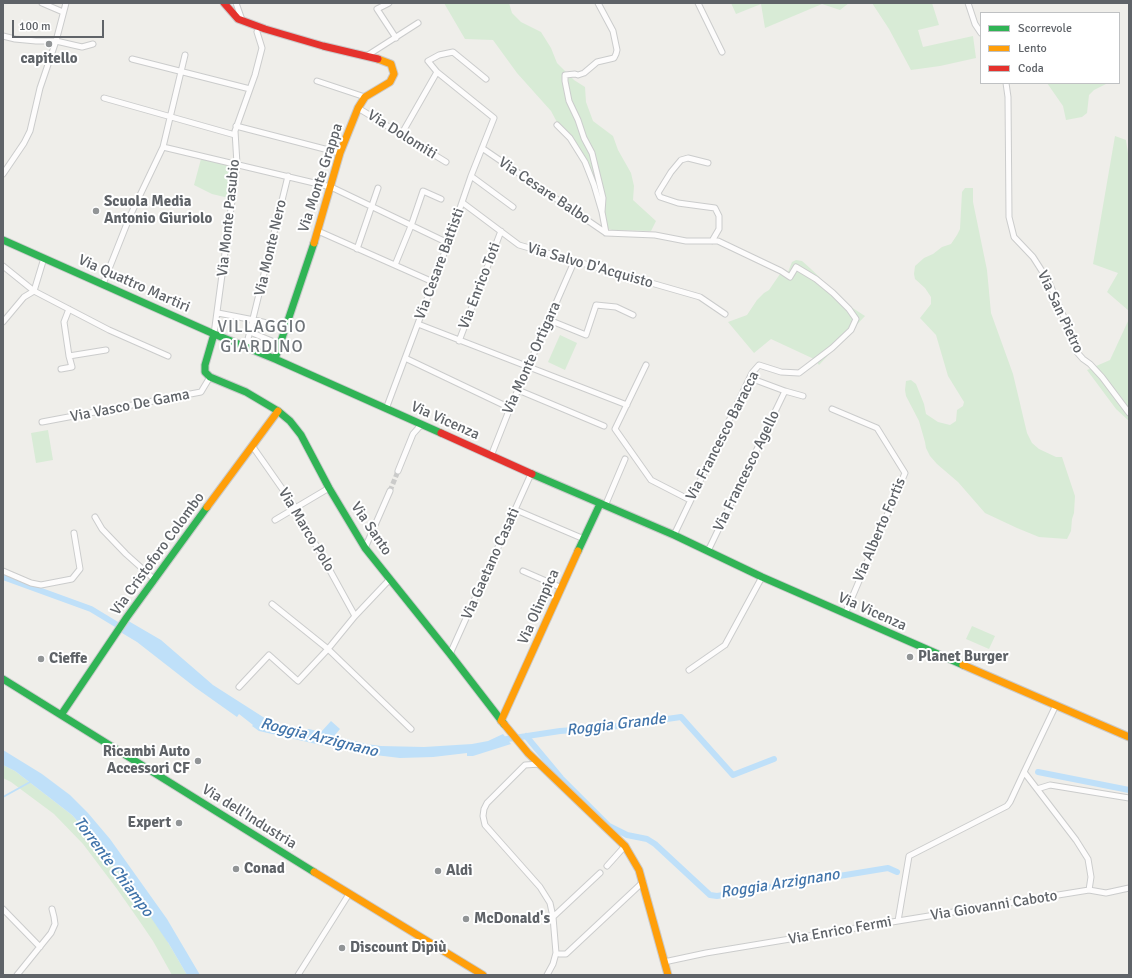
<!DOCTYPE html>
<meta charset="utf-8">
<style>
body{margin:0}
#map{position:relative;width:1132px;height:978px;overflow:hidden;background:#efeeea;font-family:Signika,sans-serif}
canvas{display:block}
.frame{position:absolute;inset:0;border:4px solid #5f6368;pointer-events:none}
.legend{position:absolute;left:980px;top:12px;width:140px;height:72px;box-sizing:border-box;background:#fff;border:1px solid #bfc1c3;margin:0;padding:5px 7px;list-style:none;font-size:12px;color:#5f6368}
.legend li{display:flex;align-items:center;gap:8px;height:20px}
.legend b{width:20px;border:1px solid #bfc1c3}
.scale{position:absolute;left:12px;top:20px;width:92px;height:18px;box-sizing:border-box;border:2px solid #5f6368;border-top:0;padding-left:5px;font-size:12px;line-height:14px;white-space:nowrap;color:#5f6368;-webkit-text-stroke:3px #fff;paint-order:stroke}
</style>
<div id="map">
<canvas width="1132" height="978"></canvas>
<div class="frame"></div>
<ul class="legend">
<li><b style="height:5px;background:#30b455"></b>Scorrevole</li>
<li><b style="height:5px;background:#ff9f0a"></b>Lento</li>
<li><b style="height:5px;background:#e5322d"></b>Coda</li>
</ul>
<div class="scale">100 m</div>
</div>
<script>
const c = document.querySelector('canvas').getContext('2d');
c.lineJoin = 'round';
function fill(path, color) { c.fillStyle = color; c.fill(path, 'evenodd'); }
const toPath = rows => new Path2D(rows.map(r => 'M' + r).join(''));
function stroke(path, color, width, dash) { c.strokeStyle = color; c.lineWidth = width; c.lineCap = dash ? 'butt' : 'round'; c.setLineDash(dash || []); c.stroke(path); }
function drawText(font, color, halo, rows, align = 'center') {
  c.font = font + ' Signika,sans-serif'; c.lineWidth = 4; c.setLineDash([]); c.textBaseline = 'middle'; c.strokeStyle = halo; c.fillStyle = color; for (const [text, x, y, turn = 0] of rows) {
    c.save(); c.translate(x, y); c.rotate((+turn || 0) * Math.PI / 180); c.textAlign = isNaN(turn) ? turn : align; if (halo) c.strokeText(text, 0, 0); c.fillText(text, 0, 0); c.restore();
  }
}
const green = toPath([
 [444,3,509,3,512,13,521,22,541,32,551,48,557,63,574,80,585,87,586,102,593,121,613,136,618,150,631,173,634,186,633,200,656,221,651,231,612,230,606,228,591,181,575,147,559,126,551,111,517,73,493,40,465,39],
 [731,3,849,3,840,10,822,4,765,28,761,4,736,14],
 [865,3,932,3,939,25,918,30,923,47,973,36,976,58,940,66,911,70,889,29,872,3,866,4],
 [1047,83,1108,83,1094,90,1089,95,1087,113,1082,117,1066,120,1063,106],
 [1115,136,1126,140,1129,160,1129,311,1107,292,1118,273,1093,264],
 [201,159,234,166,229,198,212,194,194,185],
 [965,188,973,188,973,202,987,270,991,313,1013,374,1027,433,1032,443,1039,449,1056,457,1062,457,1075,496,1074,513,1072,519,1071,531,1067,539,1039,537,1017,528,985,513,958,482,937,464,930,456,926,448,925,442,919,421,906,396,905,390,906,381,911,380,916,384,924,404,926,414,938,422,950,425,956,421,957,410,963,406,964,402,948,376,936,335,920,318,931,304,931,297,925,288,915,279,914,274,915,266,924,258,933,254,942,247,951,244,957,235,960,229,962,192],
 [796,260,802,261,811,269,848,305,865,316,819,365,814,359,771,339,754,353,728,322,747,315,757,300,764,293,769,290,780,274,788,272,792,262],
 [1129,319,1129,421,1116,409,1087,370,1110,360],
 [560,335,577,343,565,370,548,362],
 [48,430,53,460,36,463,31,433],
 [972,626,995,636,989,649,966,639],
 [3,765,15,771,72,815,124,878,147,910,162,932,187,975,172,975,153,941,138,919,117,889,83,844,54,814,11,782,3,778]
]);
const water = toPath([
 [125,619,161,640,213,685,274,724,301,727,303,729,309,729,321,732,331,721,340,729,334,736,366,744,381,746,424,747,472,744,488,741,503,734,511,744,473,756,467,756,467,753,433,757,400,758,367,754,341,746,343,750,259,731,252,726,253,725,239,714,237,717,196,688,137,642,117,630],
 [3,750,42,774,70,795,88,813,110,839,167,919,200,975,187,975,162,932,147,910,90,835,72,815,15,771,3,765]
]);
const stream = toPath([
 [3,797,30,782],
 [149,913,168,941]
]);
const canal = toPath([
 [3,577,91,609,124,629],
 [526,736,561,778,609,826,627,835,647,839,655,844,710,895,717,896,888,868,897,872],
 [501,740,560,731,603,728,681,717,733,775,774,759],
 [1038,772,1129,790]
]);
const streetTunnel = toPath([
 [390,491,398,471]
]);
const street = toPath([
 [42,3,63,12],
 [236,3,242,20],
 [389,3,377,9,396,38],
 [598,3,613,31,617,50,616,54,614,58,597,62,584,73,578,75,575,74,565,75,565,81,569,101,578,120,584,138,592,153,603,198,602,212],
 [698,3,722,52],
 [968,3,975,24,981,33],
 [3,36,15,39,36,41,56,41,82,47,93,44],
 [368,55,418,23],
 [132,59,250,89],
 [437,72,428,61,439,55,453,52,486,79],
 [317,81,365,97],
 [1006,83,1008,97,1009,217,1014,237,1033,257,1049,282,1068,327,1075,350,1083,359,1090,364,1102,377,1129,413],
 [104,98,235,135],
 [358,108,446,162],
 [557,125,570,138,585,162,594,185,602,212,606,233],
 [236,126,340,153],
 [163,147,331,187,448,243],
 [482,148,606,233,655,235,686,241,718,241,781,271,790,277,796,267,816,279,833,293,849,309,856,319,851,330,832,348,799,373,781,372,759,365,752,373,674,535],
 [708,163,688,158,681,160,671,172,658,193,660,197,678,203,715,208,719,216,719,229,712,241],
 [3,174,24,143,30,131,40,88,56,41,66,3],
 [471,176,513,207],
 [463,203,519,245,700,297,725,314],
 [318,231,433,282],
 [357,249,378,188],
 [44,258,34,291,109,330,168,356],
 [395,265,411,226,423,191,441,199],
 [3,266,34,291,24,297,3,322],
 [103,284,130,216,163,147,185,55],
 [69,309,64,322,69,356,106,350],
 [218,313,254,320,284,327],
 [549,320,586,335,596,305,616,307,633,315],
 [418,324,627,405],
 [250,332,279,344],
 [214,334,237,164,235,131,255,75,262,48,257,32],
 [459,341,501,231],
 [246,347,288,176],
 [405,358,510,408],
 [646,365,615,429,651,480,690,500],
 [61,369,72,367,69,356],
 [750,378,785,391,803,396],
 [518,390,604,426],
 [386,409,448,243,471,176,494,118,437,72,401,135],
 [832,409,877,428,905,473,845,614],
 [42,422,201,392,210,377],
 [253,447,295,507,355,616],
 [491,456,510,408,574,262],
 [398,471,413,434,421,425],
 [605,506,625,459],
 [516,510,584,539],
 [95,517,102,529,126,554,155,580],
 [275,520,329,488],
 [365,548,390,491],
 [708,551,785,391],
 [3,571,31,583,41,585,72,579,80,569,74,533],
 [523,571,562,588],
 [272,604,328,649,411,729],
 [450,654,531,474],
 [689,670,725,645,762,577],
 [239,687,269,655,298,681,328,649,355,616,390,579],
 [540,764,525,765,487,803,484,809,483,816,485,825,540,887,550,903,553,917,556,953,553,964,547,975],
 [1024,772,1076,840,1088,859,1091,877,1089,890],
 [1037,789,1050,785,1129,798],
 [607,866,625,846],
 [3,909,40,947],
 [553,917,600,873],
 [898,921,1089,890,1106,893,1129,888],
 [556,953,559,954,566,954,643,882],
 [664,962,706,953,898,921,909,856,1007,806,1010,802,1024,772,1056,705],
 [17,975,51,933,55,924,54,917,52,909],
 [298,975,349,894]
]);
const fast = toPath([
 [3,240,214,334,275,359,441,433],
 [214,334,205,365,205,372,210,377,246,392,278,411,290,421,301,435,329,488,365,548,450,654,504,724],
 [275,359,314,243],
 [532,474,674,535,762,577,963,665],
 [578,551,600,504],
 [3,679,314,872],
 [61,715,127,617,207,507]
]);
const slow = toPath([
 [314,243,340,153,358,108,365,97,390,82,394,74,391,64,378,59],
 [207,507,278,411],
 [963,665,1129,737],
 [501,721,578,551],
 [504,724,528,753,625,846,639,870,668,975],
 [314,872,483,975]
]);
const jam = toPath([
 [224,3,238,19,265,29,323,46,378,59],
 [441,433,532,474]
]);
const markers = [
 [49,44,4,"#919496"],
 [96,211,4,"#919496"],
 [910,657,4,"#919496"],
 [41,659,4,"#919496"],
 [198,761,4,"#919496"],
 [179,823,4,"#919496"],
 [236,869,4,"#919496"],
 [438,871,4,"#919496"],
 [466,919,4,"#919496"],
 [342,948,4,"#919496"]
];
const poiNames = [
 ["capitello",49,59,"center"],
 ["Scuola Media",104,202],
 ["Antonio Giuriolo",104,219],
 ["Planet Burger",918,657],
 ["Cieffe",49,659],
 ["Ricambi Auto",190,752,"right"],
 ["Accessori CF",190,769,"right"],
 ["Expert",171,823,"right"],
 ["Conad",244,869],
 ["Aldi",446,871],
 ["McDonald's",474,919],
 ["Discount Dipiù",350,948]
];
const streetNames = [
 ["Via Dolomiti",402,135,32],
 ["Via Monte Grappa",321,178,-72],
 ["Via Cesare Balbo",544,191,34],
 ["Via Monte Pasubio",229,218,-84],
 ["Via Monte Nero",271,248,-77],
 ["Via Cesare Battisti",440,264,-70],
 ["Via Salvo D'Acquisto",590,266,16],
 ["Via Quattro Martiri",134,284,24],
 ["Via Enrico Toti",480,286,-69],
 ["Via San Pietro",1060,312,65],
 ["Via Monte Ortigara",532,358,-66],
 ["Via Vasco De Gama",130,406,-11],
 ["Via Vicenza",445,421,24],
 ["Via Francesco Baracca",723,436,-63],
 ["Via Francesco Agello",747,471,-64],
 ["Via Santo",371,529,56],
 ["Via Marco Polo",306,530,59],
 ["Via Alberto Fortis",880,530,-67],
 ["Via Cristoforo Colombo",158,554,-54],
 ["Via Gaetano Casati",491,564,-66],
 ["Via Olimpica",539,607,-66],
 ["Via Vicenza",872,612,24],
 ["Via dell'Industria",249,817,32],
 ["Via Giovanni Caboto",994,906,-9],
 ["Via Enrico Fermi",840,931,-10]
];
const waterNames = [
 ["Roggia Grande",616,725,-7],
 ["Roggia Arzignano",319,738,14],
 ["Torrente Chiampo",113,867,53],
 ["Roggia Arzignano",780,884,-9]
];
const quarterNames = [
 ["VILLAGGIO",262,328],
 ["GIARDINO",262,348]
];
fill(green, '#d8ebd6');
fill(water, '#bfe0f9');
stroke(stream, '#bfe0f9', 2);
stroke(canal, '#bfe0f9', 6);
stroke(streetTunnel, '#cbcbca', 5, [5, 2.5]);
stroke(street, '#cbcccc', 7);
stroke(fast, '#cacacb', 9);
stroke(slow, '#cacacb', 9);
stroke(jam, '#cacacb', 9);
stroke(street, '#fdfcfc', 5);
stroke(fast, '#30b455', 7);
stroke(slow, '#ff9f0a', 7);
stroke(jam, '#e5322d', 7);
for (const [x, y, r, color] of markers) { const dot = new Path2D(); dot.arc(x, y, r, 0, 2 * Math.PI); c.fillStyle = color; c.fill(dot); stroke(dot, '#fff', 1.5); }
drawText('bold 15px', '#5f6368', '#fff', poiNames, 'left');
drawText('15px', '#5f6368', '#fff', streetNames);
drawText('italic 16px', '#4174aa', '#fff', waterNames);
c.letterSpacing = '1px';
drawText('17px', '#70757a', '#fff', quarterNames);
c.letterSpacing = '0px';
</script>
